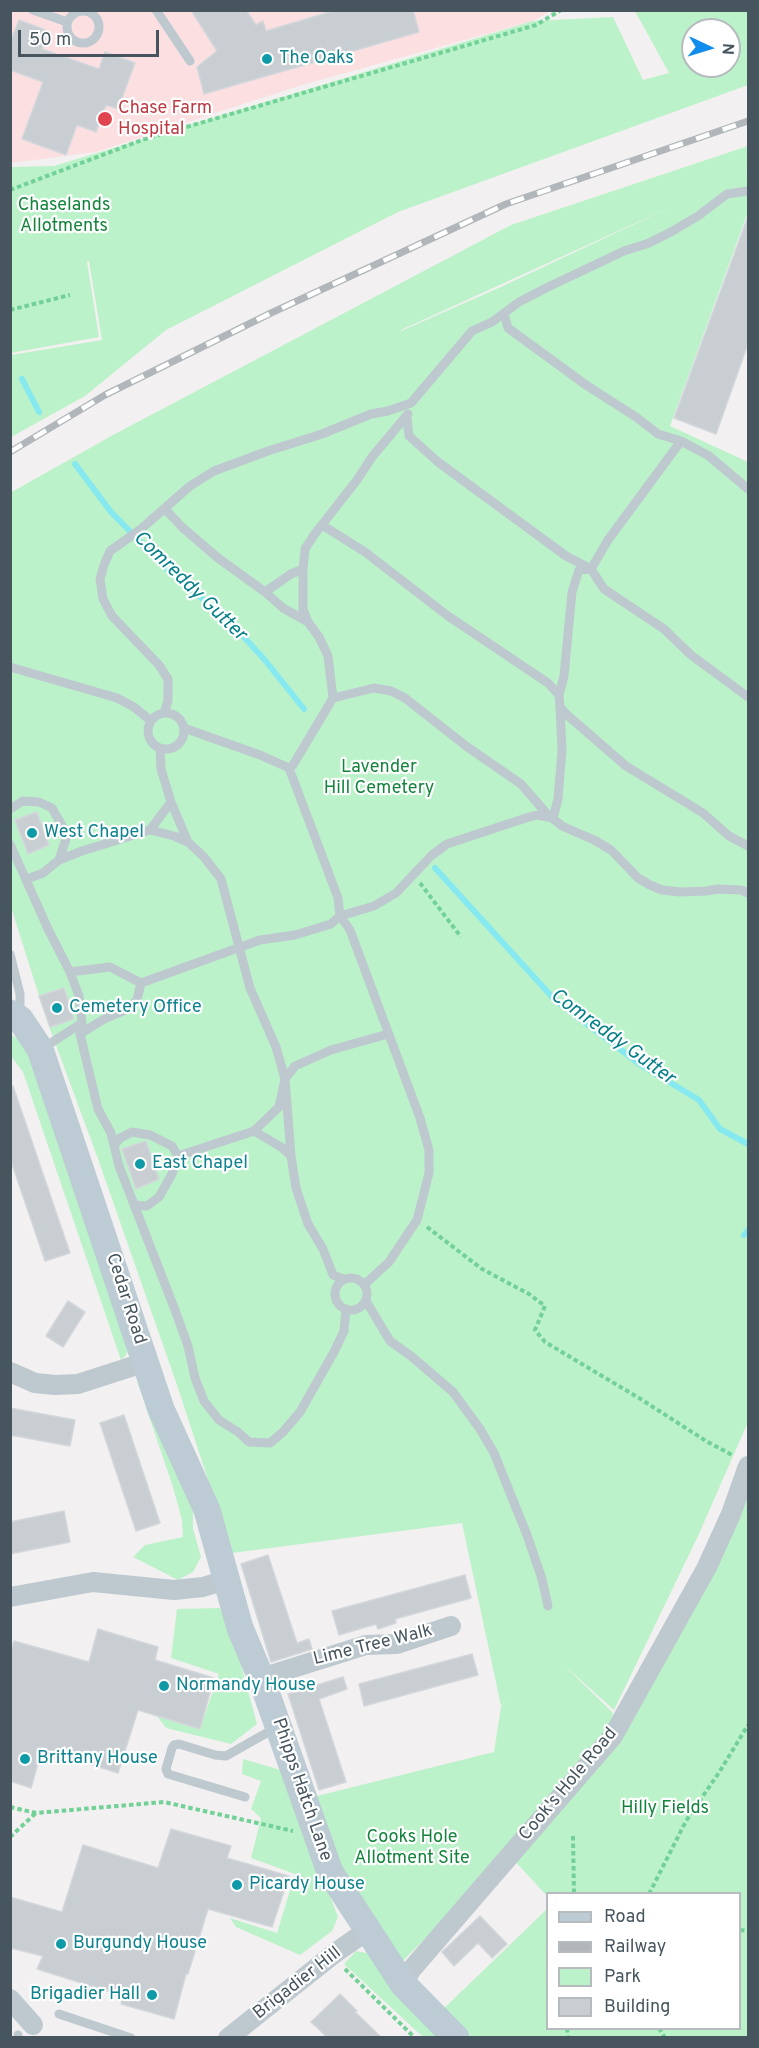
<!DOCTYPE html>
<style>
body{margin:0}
#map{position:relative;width:759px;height:2048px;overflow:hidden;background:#f2f0f0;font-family:Overpass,sans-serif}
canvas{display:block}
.frame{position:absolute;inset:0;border:12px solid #47565e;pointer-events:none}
.legend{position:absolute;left:546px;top:1892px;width:195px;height:138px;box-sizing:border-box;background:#fff;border:2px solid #b5bbbf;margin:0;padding:8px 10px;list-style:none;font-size:18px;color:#47565e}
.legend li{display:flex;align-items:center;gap:12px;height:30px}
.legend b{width:30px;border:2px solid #b5bbbf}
.north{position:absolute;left:681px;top:18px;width:60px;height:60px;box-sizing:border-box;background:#fff;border:2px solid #b5bbbf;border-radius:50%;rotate:94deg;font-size:16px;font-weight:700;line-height:24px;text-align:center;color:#47565e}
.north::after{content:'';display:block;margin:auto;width:21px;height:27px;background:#108dec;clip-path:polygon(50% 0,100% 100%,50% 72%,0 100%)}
.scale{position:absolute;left:18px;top:30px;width:141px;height:27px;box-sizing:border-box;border:3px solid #47565e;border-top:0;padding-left:8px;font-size:18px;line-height:21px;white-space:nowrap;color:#47565e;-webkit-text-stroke:4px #fff;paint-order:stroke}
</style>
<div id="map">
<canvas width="759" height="2048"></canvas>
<div class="frame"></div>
<ul class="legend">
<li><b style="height:8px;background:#bccbd4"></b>Road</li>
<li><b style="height:8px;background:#b1b6ba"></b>Railway</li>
<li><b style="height:16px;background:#bcf2ca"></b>Park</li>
<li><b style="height:16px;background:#c9ced2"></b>Building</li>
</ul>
<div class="north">N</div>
<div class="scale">50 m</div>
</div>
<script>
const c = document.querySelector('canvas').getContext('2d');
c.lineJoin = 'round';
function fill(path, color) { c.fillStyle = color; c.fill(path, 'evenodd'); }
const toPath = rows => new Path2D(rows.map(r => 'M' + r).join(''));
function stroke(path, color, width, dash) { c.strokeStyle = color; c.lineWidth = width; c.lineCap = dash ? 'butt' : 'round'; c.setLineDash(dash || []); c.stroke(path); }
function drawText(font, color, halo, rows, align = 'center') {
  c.font = font + ' Overpass,sans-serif'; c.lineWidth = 4.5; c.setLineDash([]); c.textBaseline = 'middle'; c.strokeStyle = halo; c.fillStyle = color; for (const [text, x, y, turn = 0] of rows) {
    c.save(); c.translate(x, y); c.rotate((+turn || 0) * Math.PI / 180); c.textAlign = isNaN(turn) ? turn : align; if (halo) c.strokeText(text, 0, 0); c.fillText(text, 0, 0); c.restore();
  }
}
const medical = toPath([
 [10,11,550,11,533,21,302,85,96,152,11,163]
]);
const green = toPath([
 [635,11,748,11,748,85,398,212,166,330,85,396,11,437,11,355,102,340,89,261,87,262,99,337,11,353,11,167,54,166,533,21,613,17,643,80,669,73],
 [693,30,729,30,729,66,693,66],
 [748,146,748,172,746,173,748,177,748,212,670,426,748,462,748,1422,698,1536,614,1710,564,1665,613,1713,608,1734,480,1883,396,1968,305,1799,494,1752,501,1707,506,1701,501,1706,462,1523,232,1553,177,1385,97,1156,47,1021,11,907,10,493,113,435,511,225],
 [673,206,503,286,401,331,401,330],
 [10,1034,28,1046,129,1348,126,1355,121,1360,23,1072,11,1056],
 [148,1377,193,1508,193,1529,201,1557,193,1572,178,1580,133,1557,145,1545,183,1537,182,1520,173,1487,137,1381],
 [748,1477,748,2037,451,2037,435,2017,547,1909,548,2028,740,2028,740,1894,548,1894,547,1896,512,1858,617,1737],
 [220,1608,236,1647,257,1724,231,1744,166,1728,157,1716,200,1728,219,1674,171,1658,177,1609],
 [243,1759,281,1770,338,1917,332,1931,300,1955,236,1927,230,1918,277,1933,295,1874,251,1858,261,1818,251,1809,261,1781,242,1774],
 [356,1951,371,1954,448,2037,423,2037,344,1964]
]);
const stream = toPath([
 [22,379,39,412],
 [75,464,111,512,166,568,231,623,264,659,304,709],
 [435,868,554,999,641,1065,699,1100,720,1129,748,1144],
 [744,1235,748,1230]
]);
const building = toPath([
 [191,10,246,10,256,25,263,21,266,31,336,10,413,10,419,32,204,94,197,67,217,51,191,10],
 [19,20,48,31,42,49,99,69,105,52,135,63,118,109,106,105,96,132,77,125,66,155,22,139,43,82,10,70,10,43,19,20],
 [747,219,748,219,748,344,716,434,674,418,747,219],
 [37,812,49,845,28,854,15,820,37,812],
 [64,988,74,1019,50,1027,39,996,64,988],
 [10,1086,13,1086,70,1253,45,1261,10,1158,10,1086],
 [146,1141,159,1179,136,1189,122,1149,146,1141],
 [68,1301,85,1312,63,1347,46,1336,68,1301],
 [10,1408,75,1420,70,1446,10,1435,10,1408],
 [124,1415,160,1523,136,1531,100,1423,124,1415],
 [64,1511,70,1542,10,1554,10,1522,64,1511],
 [268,1555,297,1643,309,1639,312,1649,271,1662,241,1564,268,1555],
 [465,1575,471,1598,395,1619,396,1623,378,1629,376,1624,339,1635,332,1611,465,1575],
 [98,1629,158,1647,155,1660,214,1678,200,1729,138,1710,118,1773,42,1749,31,1788,10,1781,10,1653,14,1641,89,1662,98,1629],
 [472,1654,478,1675,364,1706,359,1684,472,1654],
 [343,1677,347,1689,319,1699,346,1782,319,1790,288,1694,343,1677],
 [171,1829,231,1846,227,1858,289,1876,272,1927,208,1909,188,1974,186,1974,174,2019,121,2004,123,1996,37,1969,43,1956,10,1948,10,1897,62,1912,83,1845,158,1868,171,1829],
 [480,1916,507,1944,492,1958,478,1943,454,1966,442,1952,480,1916],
 [340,1994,357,2011,355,2012,381,2037,327,2037,311,2022,340,1994]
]);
const path = toPath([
 [10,190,142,140,536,25,561,10],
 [10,310,70,295],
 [420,883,461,937],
 [427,1227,482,1269,529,1294,545,1306,535,1330,545,1342,639,1398,706,1441,734,1456],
 [10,1807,36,1813,164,1802,293,1831],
 [573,1836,574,1894],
 [10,1837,36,1813],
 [649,1894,686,1821,720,1771,748,1725],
 [740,1930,748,1931],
 [345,1969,415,2038],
 [567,2028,568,2038],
 [659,2028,665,2038]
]);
const lane = toPath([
 [33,10,67,22],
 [156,10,190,61],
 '67 27a16 16 0 1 1 32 0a16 16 0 1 1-32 0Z',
 [504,314,508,328,586,385,636,417,658,434,681,441,709,456,748,489],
 [407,418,409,436,438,462,566,556,591,569,608,540,681,441],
 [165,509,182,527,218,558,265,592,283,608,308,622,319,637,328,656,333,698,374,688,391,691,405,698,466,746,521,784,547,814,562,826,594,840,611,850,638,878,650,885,662,890,680,892,707,891,718,889,741,890,748,893],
 [322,525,365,552,448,616,548,683,559,695,560,707,566,714,626,766,703,813,729,836,748,846],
 [303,569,303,609,308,622],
 [265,592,291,574,303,569,305,549,314,535,357,480,372,457,408,414],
 [10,667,117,698,134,707,151,721],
 [559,695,564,676,572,592,579,570,591,569,604,589,664,629,691,655,748,697],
 [164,713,168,701,168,679,159,665,112,616,103,599,100,579,104,565,110,551,141,529,190,486,214,471,268,451,322,434,371,414,388,411,411,403,472,331,492,322,519,302,546,288,624,251,649,243,671,232,698,216,727,194,748,191],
 '148 731a18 18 0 1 1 36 0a18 18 0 1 1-36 0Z',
 [184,728,260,755,289,768,293,765,333,698],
 [289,768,338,898,340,916,350,930,420,1118,429,1150,429,1173,417,1220,389,1262,365,1284],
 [171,802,188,842,204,857,221,879,250,988,276,1047,285,1079,291,1156,296,1188,308,1224,323,1249,333,1275,343,1279],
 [10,809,23,801,39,802,52,808,64,829,66,839,59,860,43,873,27,879],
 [150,830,174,836,188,842],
 [10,844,48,929,70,972,79,996,82,1023,43,1048],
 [59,860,82,851,150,830,171,802,161,769,160,748],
 [10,954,20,994,20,1013],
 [70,972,110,967,141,983,137,1000,128,1009,106,1018,80,1034],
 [141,983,260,940,295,935,331,924,340,916,374,906,396,893,432,855,447,844,529,817,537,815,553,818,558,799,562,750,560,707],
 [82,1023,80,1034,98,1109,111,1133,119,1166,175,1310,188,1346,195,1378,204,1401,219,1420,238,1432,249,1442,270,1443,283,1432,300,1412,334,1352,344,1331,346,1309],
 [254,1131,281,1147,291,1156],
 [115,1144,120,1138,132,1132,150,1135,172,1146,178,1156,172,1174,159,1197,147,1206,134,1205],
 [178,1156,254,1131,279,1107,285,1079,295,1066,331,1050,388,1034],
 '335 1294a16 16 0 1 1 32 0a16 16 0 1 1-32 0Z',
 [366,1301,390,1341,411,1356,453,1392,480,1429,494,1453,527,1535,542,1579,548,1606],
 [245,1797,168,1774,166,1769,172,1748,174,1745,179,1744,215,1755,226,1756,277,1727],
 [59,2014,131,2038],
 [18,2035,18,2038]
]);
const street = toPath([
 [10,1372,35,1383,55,1385,78,1384,146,1362],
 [10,1597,93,1582,174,1590,203,1587,226,1580],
 [261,1678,366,1645,397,1644,451,1626],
 [403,1984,411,1970,613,1736,707,1567,731,1514,748,1466],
 [10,1999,33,2025],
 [228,2038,335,1953,368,1930]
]);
const secondary = toPath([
 [10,1013,20,1019,40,1049,161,1409,207,1510,240,1628,261,1678,330,1872,403,1984,456,2038]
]);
const rail = toPath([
 [10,452,105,395,271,313,506,204,748,121]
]);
const markers = [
 [267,59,6,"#0f9aa8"],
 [105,119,8,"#e0444e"],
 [32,833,6,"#0f9aa8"],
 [57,1008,6,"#0f9aa8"],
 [140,1164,6,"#0f9aa8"],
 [164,1686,6,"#0f9aa8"],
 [25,1759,6,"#0f9aa8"],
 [237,1885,6,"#0f9aa8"],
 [61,1944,6,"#0f9aa8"],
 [152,1995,6,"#0f9aa8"]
];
const cultureNames = [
 ["The Oaks",279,59],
 ["West Chapel",44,833],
 ["Cemetery Office",69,1008],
 ["East Chapel",152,1164],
 ["Normandy House",176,1686],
 ["Brittany House",37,1759],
 ["Picardy House",249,1885],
 ["Burgundy House",73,1944],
 ["Brigadier Hall",140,1995,"right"]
];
const healthNames = [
 ["Chase Farm",118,109],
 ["Hospital",118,130]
];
const parkNames = [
 ["Chaselands",64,206],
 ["Allotments",64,227],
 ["Lavender",379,768],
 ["Hill Cemetery",379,789],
 ["Hilly Fields",665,1809],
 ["Cooks Hole",412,1838],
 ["Allotment Site",412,1859]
];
const streetNames = [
 ["Cedar Road",125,1299,72],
 ["Lime Tree Walk",373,1646,-14],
 ["Cook's Hole Road",569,1785,-50],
 ["Phipps Hatch Lane",301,1790,71],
 ["Brigadier Hill",298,1984,-38]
];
const waterNames = [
 ["Comreddy Gutter",189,587,44],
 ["Comreddy Gutter",612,1038,36]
];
fill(medical, '#fce0e1');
fill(green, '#bcf2ca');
stroke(stream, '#87e9f0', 6);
fill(building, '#c9ced2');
stroke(building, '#d3d7db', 1.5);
stroke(path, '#72d196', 4, [4.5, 3]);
stroke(lane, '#bdc9cf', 9);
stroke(street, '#bdc9cf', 20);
stroke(secondary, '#bccbd4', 27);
stroke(rail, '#b1b6ba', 7);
stroke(rail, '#fff', 4.5, [14]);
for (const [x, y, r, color] of markers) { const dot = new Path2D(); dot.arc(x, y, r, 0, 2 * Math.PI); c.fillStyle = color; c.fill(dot); stroke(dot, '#fff', 2); }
drawText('18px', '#0d838f', '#fff', cultureNames, 'left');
drawText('18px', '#be3a42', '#fff', healthNames, 'left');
drawText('18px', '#13843c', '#fff', parkNames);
drawText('18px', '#47565e', '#fff', streetNames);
drawText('italic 20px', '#08808a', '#fff', waterNames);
</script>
